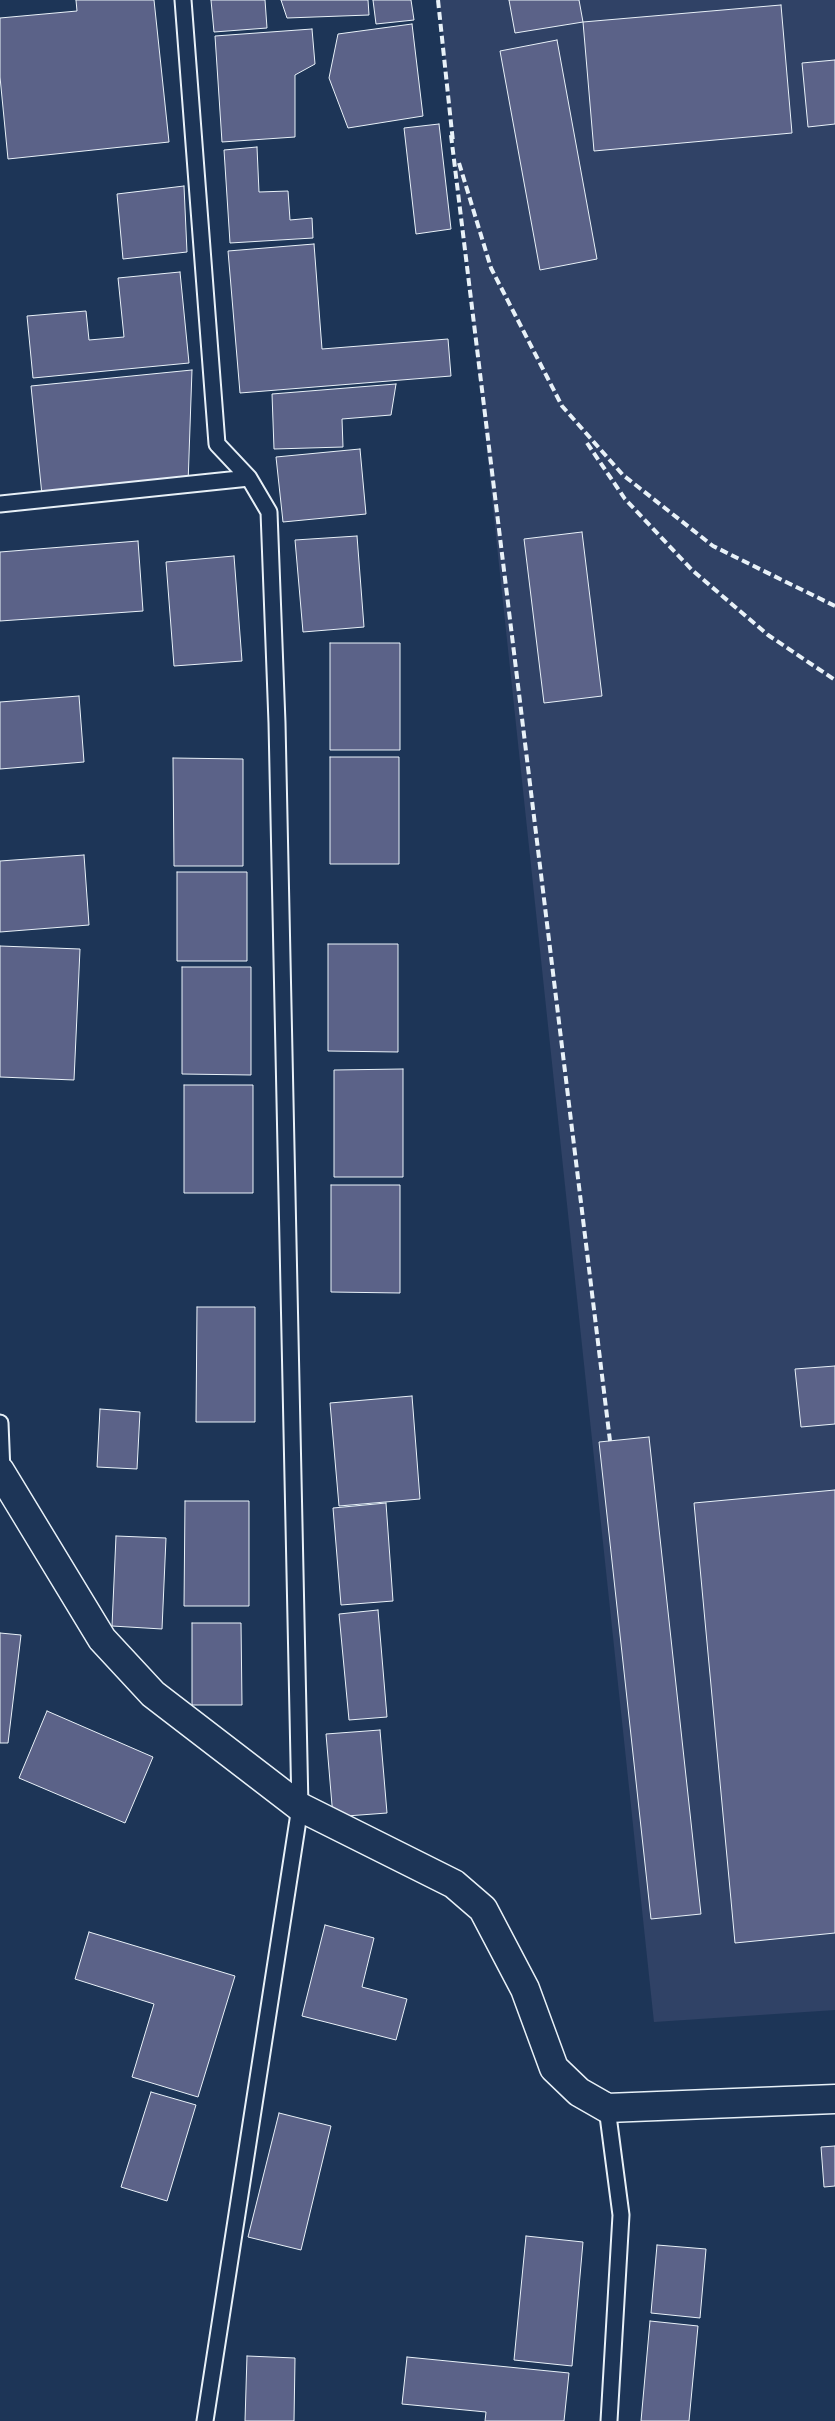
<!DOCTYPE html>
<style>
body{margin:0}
canvas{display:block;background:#1d3557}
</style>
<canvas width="835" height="2421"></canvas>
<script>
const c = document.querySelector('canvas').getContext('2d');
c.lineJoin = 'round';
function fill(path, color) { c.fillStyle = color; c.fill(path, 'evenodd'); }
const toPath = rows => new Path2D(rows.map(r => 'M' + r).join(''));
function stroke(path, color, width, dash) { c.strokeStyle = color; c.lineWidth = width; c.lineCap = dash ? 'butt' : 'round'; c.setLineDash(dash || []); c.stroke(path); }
const built = toPath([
 [439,0,835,0,835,2010,654,2022]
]);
const building = toPath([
 [76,0,154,0,169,142,8,159,0,77,0,18,77,11,76,0],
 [211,0,265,0,267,28,214,32,211,0],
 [281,0,368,0,369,15,287,18,281,0],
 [373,0,411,0,414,20,376,24,373,0],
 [509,0,579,0,583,22,515,33,509,0],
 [781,5,792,133,594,151,583,22,781,5],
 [412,24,423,116,348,128,329,78,338,34,412,24],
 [312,29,315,64,295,75,295,137,222,142,215,36,312,29],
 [557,40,597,259,540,270,500,51,557,40],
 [835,60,835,124,808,127,802,63,835,60],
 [439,124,451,229,416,234,404,128,439,124],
 [257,147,259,192,288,191,290,220,312,218,313,238,230,243,224,150,257,147],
 [184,186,187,252,123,259,117,194,184,186],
 [314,244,322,349,448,339,451,376,240,393,228,251,314,244],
 [180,272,189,363,33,378,27,316,86,311,89,340,124,337,118,278,180,272],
 [192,370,188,484,42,495,31,386,192,370],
 [396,384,391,415,342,419,343,447,274,449,272,394,396,384],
 [360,449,366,514,283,522,276,457,360,449],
 [582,532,602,696,544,703,524,539,582,532],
 [357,536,364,627,303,632,295,540,357,536],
 [138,541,143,611,0,621,0,552,138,541],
 [234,556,242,661,174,666,166,562,234,556],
 [330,643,400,643,400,750,330,750,330,643],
 [79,696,84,762,0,769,0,702,79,696],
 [330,757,399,757,399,864,330,864,330,757],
 [173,758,243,759,243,866,174,866,173,758],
 [84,855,89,925,0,932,0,861,84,855],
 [177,872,247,872,247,961,177,961,177,872],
 [328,944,398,944,398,1052,328,1051,328,944],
 [0,946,80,949,74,1080,0,1077,0,946],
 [182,967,251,967,251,1075,182,1074,182,967],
 [403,1069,403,1177,334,1177,334,1070,403,1069],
 [184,1085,253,1085,253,1193,184,1193,184,1085],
 [331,1185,400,1185,400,1293,331,1292,331,1185],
 [197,1307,255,1307,255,1422,196,1422,197,1307],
 [835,1366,835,1424,801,1427,795,1369,835,1366],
 [412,1396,420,1499,339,1506,330,1403,412,1396],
 [100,1409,140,1412,137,1469,97,1467,100,1409],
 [649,1437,701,1914,651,1919,599,1442,649,1437],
 [835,1490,835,1933,735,1943,694,1503,835,1490],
 [185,1501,249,1501,249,1606,184,1606,185,1501],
 [386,1503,393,1601,341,1605,333,1508,386,1503],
 [116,1536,166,1538,162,1629,112,1626,116,1536],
 [378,1610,387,1717,349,1720,339,1614,378,1610],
 [192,1623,241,1623,242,1705,192,1705,192,1623],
 [0,1633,21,1635,8,1743,0,1743,0,1633],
 [47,1711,153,1757,125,1823,19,1778,47,1711],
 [380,1730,387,1813,333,1817,326,1734,380,1730],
 [325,1925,374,1938,362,1987,407,1999,396,2040,302,2016,325,1925],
 [89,1932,235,1976,198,2097,132,2077,154,2004,75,1979,89,1932],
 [151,2092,196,2105,167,2201,121,2187,151,2092],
 [279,2113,331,2126,301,2250,248,2237,279,2113],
 [835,2146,835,2186,824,2187,821,2147,835,2146],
 [526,2236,583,2242,572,2366,514,2360,526,2236],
 [657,2245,706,2249,700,2318,651,2313,657,2245],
 [650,2321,698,2326,689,2421,641,2421,650,2321],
 [247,2356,295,2358,294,2421,245,2421,247,2356],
 [407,2357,569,2373,564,2421,485,2421,486,2412,402,2404,407,2357]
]);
const service = toPath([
 [183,0,217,444,249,478,269,512,277,723,300,1807,205,2421],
 [0,504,249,478],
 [0,1423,2,1472],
 [607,2108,621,2215,609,2421]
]);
const minor = toPath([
 [0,1471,102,1639,153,1694,300,1807,454,1884,483,1909,525,1989,554,2068,579,2092,607,2108,835,2099]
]);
const rail = toPath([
 [438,0,453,142],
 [451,135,610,1441],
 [459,163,491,268,562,406,623,475,713,546,835,606],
 [587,443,625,499,692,570,768,635,835,680]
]);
fill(built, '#304266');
fill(building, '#5b6288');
stroke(building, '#e8f1f8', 1);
stroke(service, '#e8f1f8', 19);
stroke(minor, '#e8f1f8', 31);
stroke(service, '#1d3557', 15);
stroke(minor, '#1d3557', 28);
stroke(rail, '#e8f1f8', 4, [8, 4]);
</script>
